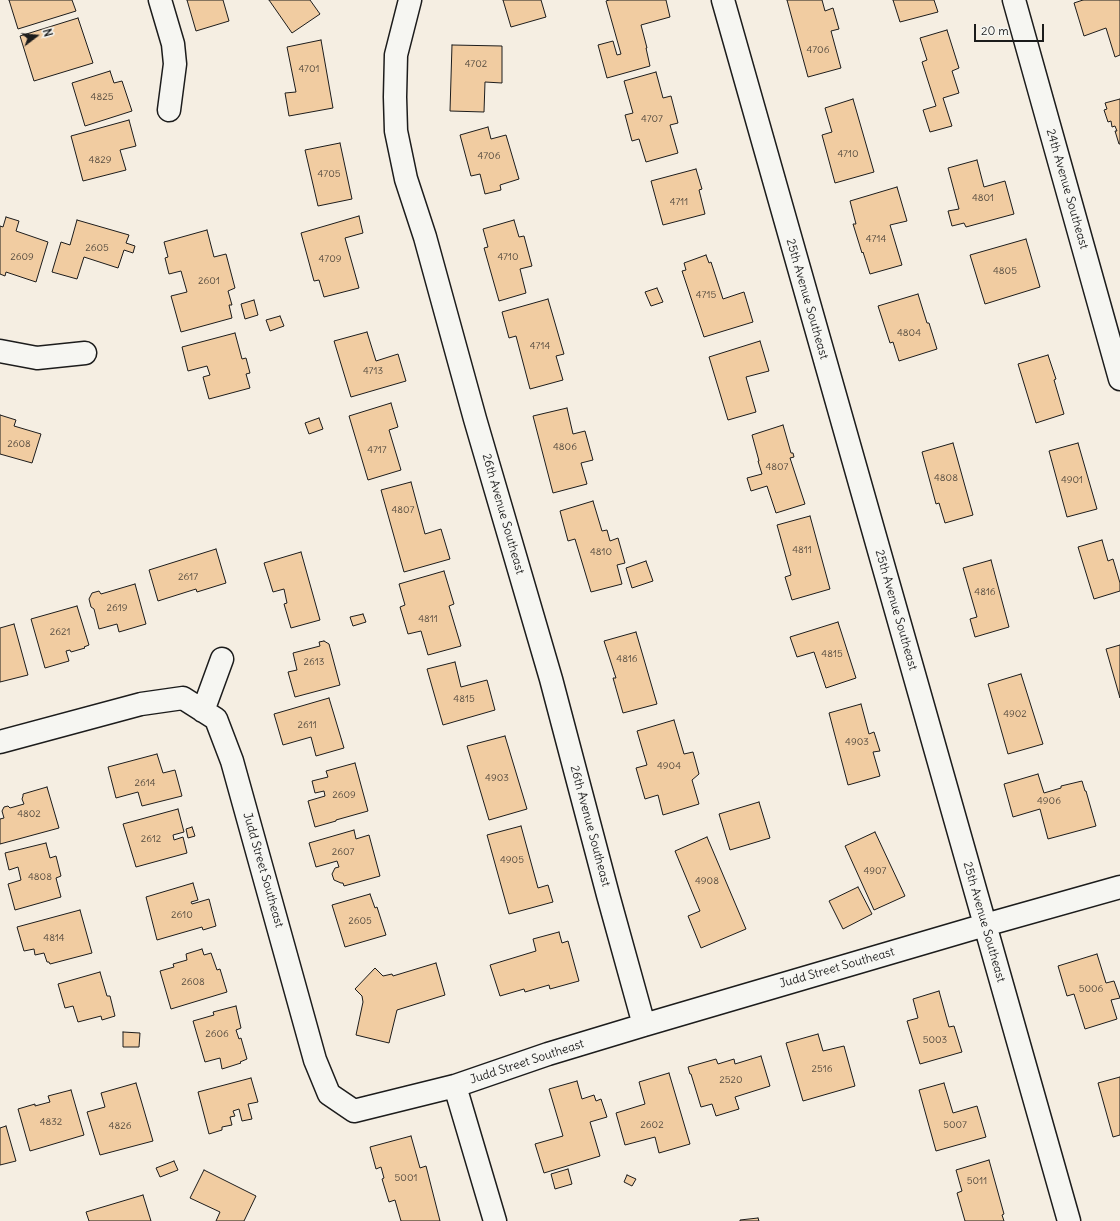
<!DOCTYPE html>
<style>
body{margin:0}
#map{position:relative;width:1120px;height:1221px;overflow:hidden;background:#f5eee2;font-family:Delius,sans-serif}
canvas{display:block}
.north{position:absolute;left:16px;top:16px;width:40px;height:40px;-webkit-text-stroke:3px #f6f6f2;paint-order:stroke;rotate:74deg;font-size:11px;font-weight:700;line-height:16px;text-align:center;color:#1c1c1c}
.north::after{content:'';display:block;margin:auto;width:14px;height:18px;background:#1c1c1c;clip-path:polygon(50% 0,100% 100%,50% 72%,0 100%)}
.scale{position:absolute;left:974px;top:24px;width:70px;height:18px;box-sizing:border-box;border:2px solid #1c1c1c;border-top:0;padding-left:5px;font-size:12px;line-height:14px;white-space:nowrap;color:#1c1c1c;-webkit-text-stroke:3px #f6f6f2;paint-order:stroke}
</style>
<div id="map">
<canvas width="1120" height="1221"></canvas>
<div class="north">N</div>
<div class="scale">20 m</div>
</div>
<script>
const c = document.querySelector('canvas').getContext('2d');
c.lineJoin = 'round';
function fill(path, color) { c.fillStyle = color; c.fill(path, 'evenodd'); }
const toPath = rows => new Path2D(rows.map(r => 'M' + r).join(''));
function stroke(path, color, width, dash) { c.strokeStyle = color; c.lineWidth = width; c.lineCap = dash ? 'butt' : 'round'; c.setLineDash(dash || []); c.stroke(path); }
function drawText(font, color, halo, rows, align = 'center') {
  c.font = font + ' Delius,sans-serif'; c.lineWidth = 3; c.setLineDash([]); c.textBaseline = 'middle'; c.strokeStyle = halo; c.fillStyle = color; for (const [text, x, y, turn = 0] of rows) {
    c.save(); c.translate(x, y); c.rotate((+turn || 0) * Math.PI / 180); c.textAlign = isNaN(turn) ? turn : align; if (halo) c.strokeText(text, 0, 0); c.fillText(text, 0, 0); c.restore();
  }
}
const building = toPath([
 [9,0,72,0,76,11,18,29,9,0],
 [187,0,223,0,229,21,196,31,187,0],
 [269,0,310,0,320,14,292,33,269,0],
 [503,0,541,0,546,17,511,27,503,0],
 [609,0,666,0,670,17,641,25,647,48,646,48,650,66,607,78,598,45,613,41,617,55,621,54,606,1,609,0],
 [787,0,822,0,825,11,833,8,839,29,831,31,841,68,808,77,787,0],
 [893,0,934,0,938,12,900,22,893,0],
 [1083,0,1120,0,1120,55,1115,57,1106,28,1084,36,1074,3,1083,0],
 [78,18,93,63,34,81,20,36,78,18],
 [947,30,959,68,952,71,959,93,943,98,952,126,930,132,923,110,936,106,922,62,927,60,920,38,947,30],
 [321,40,333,108,289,116,285,93,296,92,287,47,321,40],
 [452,45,502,46,502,83,485,82,484,112,450,111,452,45],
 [110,71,114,83,122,81,132,111,85,126,72,83,110,71],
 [656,72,663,98,671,96,678,123,670,125,678,153,646,162,639,139,632,141,625,115,633,113,624,81,656,72],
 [853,99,874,172,835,183,822,135,832,132,825,108,853,99],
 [1120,99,1120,144,1119,144,1115,131,1117,131,1115,126,1112,127,1111,121,1108,122,1104,110,1107,109,1105,103,1120,99],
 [129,120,136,146,120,150,126,170,83,181,71,136,129,120],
 [488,127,491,139,506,135,519,179,500,185,501,190,485,194,480,174,471,176,460,135,488,127],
 [340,143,352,199,318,206,305,150,340,143],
 [977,160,984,187,1005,181,1014,214,966,227,964,223,952,226,948,211,959,209,948,168,977,160],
 [696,169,702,189,699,190,705,214,663,225,651,181,696,169],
 [897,187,907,221,890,225,902,265,870,274,863,252,862,253,853,224,856,224,850,201,897,187],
 [359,216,363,233,345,238,359,288,324,297,319,280,314,281,301,233,359,216],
 [6,217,19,221,16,231,48,242,36,282,6,272,5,276,0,274,0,226,3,227,6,217],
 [77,220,129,235,126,243,135,246,133,253,124,250,118,268,84,257,77,279,52,272,61,242,70,245,77,220],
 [514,220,519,237,524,236,532,266,520,269,526,293,499,301,484,248,488,247,483,229,514,220],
 [207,230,214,257,226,254,235,288,228,291,232,305,229,305,232,318,181,332,171,296,187,292,181,271,169,274,165,258,168,257,164,242,207,230],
 [1026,239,1040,287,985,304,970,255,1026,239],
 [706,255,709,263,711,262,723,299,744,292,753,322,704,337,682,271,686,270,684,263,706,255],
 [657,288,663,302,651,306,645,292,657,288],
 [918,294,927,323,929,323,937,349,899,361,893,342,890,343,878,306,918,294],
 [548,299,564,354,556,356,563,380,530,389,516,336,509,338,502,312,548,299],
 [254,300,258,315,245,319,241,304,254,300],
 [280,316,284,326,270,331,266,320,280,316],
 [367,332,376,361,398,354,406,381,351,397,334,341,367,332],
 [235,333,242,359,246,358,250,373,246,374,250,388,209,399,203,377,210,375,207,366,188,371,182,347,235,333],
 [760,341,769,371,746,377,756,412,728,420,709,357,760,341],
 [1048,355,1056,379,1054,380,1064,414,1036,423,1018,364,1048,355],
 [391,403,398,427,389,430,401,470,368,480,349,416,391,403],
 [567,408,573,434,585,431,593,460,581,463,587,484,553,493,533,416,567,408],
 [0,415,16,420,14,426,41,434,32,463,0,454,0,415],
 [319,418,323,429,309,434,305,423,319,418],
 [783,425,791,453,793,453,794,457,790,458,805,504,776,513,767,486,751,491,747,478,762,474,758,461,759,461,752,435,783,425],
 [953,443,973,515,945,523,939,503,936,504,922,452,953,443],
 [1078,443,1097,509,1067,517,1049,451,1078,443],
 [411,482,425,534,441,529,450,559,404,572,381,490,411,482],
 [593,501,602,531,607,530,610,541,618,538,625,563,617,565,622,584,591,592,575,539,568,541,560,511,593,501],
 [810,516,830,589,792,600,785,577,791,575,777,525,810,516],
 [1102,540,1108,561,1113,559,1120,583,1120,591,1094,599,1078,547,1102,540],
 [216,549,226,583,197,592,196,589,158,601,149,570,216,549],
 [301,552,320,620,291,628,284,604,287,603,284,589,273,592,264,563,301,552],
 [991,560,1009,627,975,637,970,619,977,617,963,568,991,560],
 [646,561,653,581,632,588,626,568,646,561],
 [444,571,454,604,449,606,461,646,428,655,421,631,408,634,400,607,405,605,399,584,444,571],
 [135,584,146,624,119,632,117,624,99,629,94,609,91,607,89,599,92,593,99,591,101,594,135,584],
 [77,606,89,645,84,647,85,648,71,652,70,650,66,651,69,661,45,668,31,619,77,606],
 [363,614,366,622,353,626,350,617,363,614],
 [838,622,856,678,826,688,814,652,797,657,790,637,838,622],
 [14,624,28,675,0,682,0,628,14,624],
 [636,632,657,704,623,713,613,678,616,678,604,641,636,632],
 [324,641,329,644,340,685,295,697,288,672,297,670,293,653,320,646,319,642,324,641],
 [1120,645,1120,698,1106,649,1120,645],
 [455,662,461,687,487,680,495,710,443,725,427,669,455,662],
 [1021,674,1043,744,1008,754,988,684,1021,674],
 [329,698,344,748,316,756,311,737,283,745,274,714,329,698],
 [861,704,869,734,874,732,880,751,873,752,880,776,848,785,829,713,861,704],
 [674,720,684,754,693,752,699,774,692,780,699,804,663,815,658,795,645,799,636,768,647,765,637,731,674,720],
 [505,736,527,809,489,820,467,746,505,736],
 [157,754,163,773,175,770,182,796,142,806,138,792,116,798,108,767,157,754],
 [355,763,368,811,336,820,336,821,315,827,308,801,325,796,324,791,315,793,312,781,328,777,326,771,355,763],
 [1038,774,1044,793,1061,788,1061,786,1082,781,1085,791,1086,791,1096,826,1048,839,1040,809,1013,817,1004,784,1038,774],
 [47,787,59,828,0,844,0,819,4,818,2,811,4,807,8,806,10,808,24,804,22,799,23,796,23,794,47,787],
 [759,802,770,838,730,850,719,814,759,802],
 [178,809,184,832,173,835,174,840,183,837,187,853,136,867,123,824,178,809],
 [521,826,538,888,548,885,553,902,509,914,487,835,521,826],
 [192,827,195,836,188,838,186,829,192,827],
 [354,830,356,839,369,835,380,876,344,886,343,883,341,883,334,880,332,874,335,868,339,867,337,861,316,867,309,843,354,830],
 [875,832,905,896,874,910,845,846,875,832],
 [707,837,746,929,701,948,688,916,700,911,675,851,707,837],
 [46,843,50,858,56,856,61,876,56,878,61,897,15,910,8,884,21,880,18,867,9,870,5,853,46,843],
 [193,883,198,900,191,902,192,904,209,899,216,926,203,930,202,927,157,940,146,897,193,883],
 [858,887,872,914,843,929,829,901,858,887],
 [370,894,375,908,377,907,386,935,345,947,332,905,370,894],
 [80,910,92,953,50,964,49,962,47,962,44,953,35,955,34,949,24,951,17,927,80,910],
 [559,932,562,943,568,941,579,981,550,989,549,985,525,992,524,989,500,996,490,965,536,951,533,939,559,932],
 [202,949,204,955,211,953,217,970,220,969,227,992,171,1009,160,971,174,967,173,964,187,960,186,954,202,949],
 [1097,954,1106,983,1114,981,1120,998,1111,1000,1117,1019,1085,1029,1074,994,1067,996,1058,966,1097,954],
 [436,963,445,995,397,1010,389,1043,356,1035,363,1002,362,996,355,989,375,968,383,976,392,974,393,976,436,963],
 [100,972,107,996,110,996,115,1016,102,1020,101,1016,78,1022,73,1006,65,1008,58,984,100,972],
 [939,991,949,1027,954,1026,962,1052,920,1064,907,1021,918,1018,913,999,939,991],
 [236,1006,241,1028,236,1030,239,1039,241,1038,247,1059,240,1062,241,1063,222,1069,220,1058,205,1062,193,1021,214,1015,213,1012,236,1006],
 [123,1032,140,1033,139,1047,123,1047,123,1032],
 [818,1034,823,1051,844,1046,855,1086,803,1101,786,1043,818,1034],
 [761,1056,770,1086,735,1097,739,1109,716,1116,712,1104,701,1107,691,1074,690,1074,688,1067,716,1059,718,1064,734,1059,735,1064,761,1056],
 [669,1073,690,1144,659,1153,655,1137,625,1145,616,1113,645,1104,639,1082,669,1073],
 [1120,1077,1120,1135,1113,1137,1098,1083,1120,1077],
 [251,1078,258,1102,248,1104,252,1119,242,1121,239,1109,233,1111,235,1116,230,1117,232,1125,222,1127,222,1130,209,1134,198,1092,251,1078],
 [577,1081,582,1099,594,1095,596,1101,601,1099,607,1117,590,1122,600,1156,544,1173,535,1144,563,1136,549,1089,577,1081],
 [136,1083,153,1141,100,1155,87,1112,105,1107,101,1093,136,1083],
 [944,1083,953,1113,977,1106,986,1137,936,1151,919,1090,944,1083],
 [71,1090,84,1135,30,1151,18,1109,35,1104,35,1106,50,1102,48,1096,71,1090],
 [6,1126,16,1161,0,1165,0,1128,6,1126],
 [411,1136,420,1168,426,1166,440,1221,401,1221,395,1200,389,1202,382,1179,384,1178,381,1167,376,1169,370,1147,411,1136],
 [989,1160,1004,1214,1002,1215,1004,1221,965,1221,957,1193,962,1191,956,1170,989,1160],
 [174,1161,178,1170,160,1177,156,1168,174,1161],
 [568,1169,572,1184,555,1189,551,1174,568,1169],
 [204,1170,256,1196,244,1221,216,1221,220,1212,190,1198,204,1170],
 [627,1175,636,1179,632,1186,624,1182,627,1175],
 [143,1195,151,1221,89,1221,86,1212,143,1195],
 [758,1218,759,1221,740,1221,740,1220,758,1218]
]);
const minor = toPath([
 [160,0,173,44,175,64,169,110],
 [410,0,396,55,395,97,396,131,406,179,425,237,475,419,551,679,608,895,644,1025],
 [723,0,1069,1221],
 [1014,0,1120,379],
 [0,351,37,358,85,353],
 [203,711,222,659],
 [0,742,141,704,183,698,216,719,232,761,315,1060,329,1094,354,1111,455,1086,548,1054,644,1025,985,925,1120,887],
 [455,1086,495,1221]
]);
const numberNames = [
 ["4706",818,50],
 ["4702",476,64],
 ["4701",309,69],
 ["4825",102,97],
 ["4707",652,119],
 ["4710",848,154],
 ["4706",489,156],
 ["4829",100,160],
 ["4705",329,174],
 ["4801",983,198],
 ["4711",679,202],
 ["4714",876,239],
 ["2605",97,248],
 ["2609",22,257],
 ["4710",508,257],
 ["4709",330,259],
 ["4805",1005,271],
 ["2601",209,281],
 ["4715",706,295],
 ["4804",909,333],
 ["4714",540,346],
 ["4713",373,371],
 ["2608",19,444],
 ["4806",565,447],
 ["4717",377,450],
 ["4807",777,467],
 ["4808",946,478],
 ["4901",1072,480],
 ["4807",403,510],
 ["4811",802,550],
 ["4810",601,552],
 ["2617",188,577],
 ["4816",985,592],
 ["2619",117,608],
 ["4811",428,619],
 ["2621",60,632],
 ["4815",832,654],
 ["4816",627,659],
 ["2613",314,662],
 ["4815",464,699],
 ["4902",1015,714],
 ["2611",307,725],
 ["4903",857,742],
 ["4904",669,766],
 ["4903",497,778],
 ["2614",145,783],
 ["2609",344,795],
 ["4906",1049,801],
 ["4802",29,814],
 ["2612",151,839],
 ["2607",343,852],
 ["4905",512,860],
 ["4907",875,871],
 ["4808",40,877],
 ["4908",707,881],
 ["2610",182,915],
 ["2605",360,921],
 ["4814",54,938],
 ["2608",193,982],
 ["5006",1091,989],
 ["2606",217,1034],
 ["5003",935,1040],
 ["2516",822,1069],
 ["2520",731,1080],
 ["4832",51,1122],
 ["2602",652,1125],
 ["5007",955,1125],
 ["4826",120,1126],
 ["5001",406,1178],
 ["5011",977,1181]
];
const streetNames = [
 ["24th Avenue Southeast",1067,189,74],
 ["25th Avenue Southeast",807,299,74],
 ["26th Avenue Southeast",503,514,74],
 ["25th Avenue Southeast",896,610,74],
 ["26th Avenue Southeast",590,826,75],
 ["Judd Street Southeast",263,870,74],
 ["25th Avenue Southeast",984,922,74],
 ["Judd Street Southeast",837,968,-16],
 ["Judd Street Southeast",527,1062,-18]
];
fill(building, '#f1cca1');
stroke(building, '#1c1c1c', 1);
stroke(minor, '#1c1c1c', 25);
stroke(minor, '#f6f6f2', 22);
drawText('10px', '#51483d', null, numberNames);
drawText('12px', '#1c1c1c', '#f6f6f2', streetNames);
</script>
